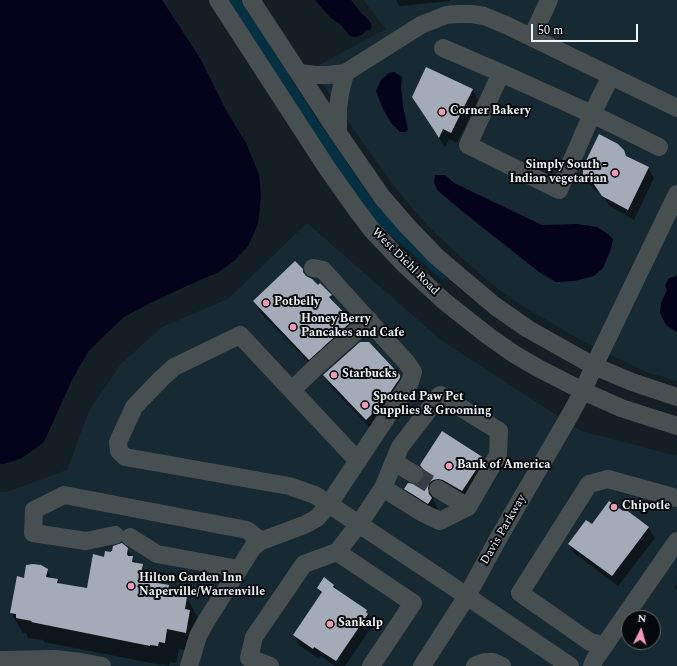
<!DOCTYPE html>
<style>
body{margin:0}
#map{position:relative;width:677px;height:666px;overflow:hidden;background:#141f25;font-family:Spectral,serif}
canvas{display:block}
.north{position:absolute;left:621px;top:610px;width:40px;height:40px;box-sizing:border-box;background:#05080b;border:1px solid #61666a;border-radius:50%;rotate:5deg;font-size:11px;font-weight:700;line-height:16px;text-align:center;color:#ecf4f8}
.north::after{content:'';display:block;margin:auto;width:14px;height:18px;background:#f09ab6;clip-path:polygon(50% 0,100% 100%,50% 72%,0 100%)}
.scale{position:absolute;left:531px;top:24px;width:107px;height:18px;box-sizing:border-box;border:2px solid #ecf4f8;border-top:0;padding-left:5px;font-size:12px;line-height:14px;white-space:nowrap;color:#ecf4f8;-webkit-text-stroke:3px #05080b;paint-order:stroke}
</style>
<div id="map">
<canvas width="677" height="666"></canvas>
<div class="north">N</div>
<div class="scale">50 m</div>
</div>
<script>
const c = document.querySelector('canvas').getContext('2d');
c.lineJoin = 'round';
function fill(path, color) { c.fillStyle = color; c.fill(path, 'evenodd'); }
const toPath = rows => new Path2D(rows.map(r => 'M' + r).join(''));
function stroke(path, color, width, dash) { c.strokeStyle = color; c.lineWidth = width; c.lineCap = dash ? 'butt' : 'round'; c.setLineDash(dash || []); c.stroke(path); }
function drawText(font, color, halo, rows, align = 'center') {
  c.font = font + ' Spectral,serif'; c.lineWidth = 4; c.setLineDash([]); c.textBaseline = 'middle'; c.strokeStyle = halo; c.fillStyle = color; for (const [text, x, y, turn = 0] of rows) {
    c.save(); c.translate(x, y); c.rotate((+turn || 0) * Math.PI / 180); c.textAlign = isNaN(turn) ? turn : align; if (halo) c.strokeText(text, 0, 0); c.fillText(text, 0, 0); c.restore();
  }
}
const built = toPath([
 [364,0,677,0,677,381,646,372,584,342,526,308,498,289,462,258,429,227,401,195,368,150,312,69,386,29,368,6],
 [307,223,442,341,581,431,677,456,677,666,0,666,0,492,7,492,67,470,89,411,121,364,162,327,228,299],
 [629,618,653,618,653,642,629,642]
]);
const green = toPath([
 [227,0,241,0,314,115,372,199,412,245,446,277,443,280,378,224,362,207]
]);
const water = toPath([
 [0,0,162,0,200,58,227,112,246,143,259,174,261,196,258,224,248,246,235,260,219,272,189,285,148,304,124,317,107,333,88,352,72,380,44,442,22,458,4,464,0,464],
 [315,0,351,0,361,13,369,20,371,24,371,28,370,30,366,30,363,34,357,37,353,37,349,35,341,25,330,17],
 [394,72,402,77,401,87,403,106,408,130,405,132,400,132,391,123,383,109,376,91,381,80,389,73],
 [435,175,445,175,454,183,542,225,578,224,597,227,609,235,613,239,611,249,603,268,594,276,574,281,556,282,539,272,462,211,437,190,434,182],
 [677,276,677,332,666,325,660,313,661,303,667,290,665,285,669,278]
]);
const shadow = toPath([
 [396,0,450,0,450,1,399,6],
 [472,90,478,100,457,143,449,139,445,147,413,97],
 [623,151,628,158,648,168,654,178,634,220,610,206,600,193,594,190,584,175],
 [302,270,306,277,331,296,337,306,351,322,357,332,315,369,260,312,254,301],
 [324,375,399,375,405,386,372,430,330,386],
 [483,459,489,469,468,501,435,494,433,500,438,509,434,514,412,499,405,489],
 [623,512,649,528,655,538,618,586,575,554,569,544,592,525],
 [127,549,137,564,142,565,152,583,169,586,174,596,187,598,198,618,197,652,179,649,176,663,170,662,169,666,161,664,161,665,44,642,43,640,28,638,26,633,23,633,11,613,24,579,47,570,52,579,57,580,60,584,88,589,105,558,111,553],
 [677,583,677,591,675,587],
 [334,585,337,591,366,611,372,621,372,622,373,625,345,666,335,666,321,656,319,659,300,646,294,635,322,595,318,588]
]);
const building = toPath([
 [426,67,473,89,451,133,443,129,439,138,432,127,412,97],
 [599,134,618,144,624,150,626,156,649,167,628,210,602,196,593,183,587,180,583,175,583,167],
 [295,261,303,269,303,272,306,276,312,279,318,285,320,283,332,295,329,297,352,321,309,360,253,301],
 [360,342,369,342,400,375,400,378,383,403,366,420,323,375],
 [442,431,484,458,462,491,443,480,438,479,433,480,429,483,428,488,429,494,432,498,428,504,404,489,408,483,414,484,419,483,423,480,424,474,423,469,420,465],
 [609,501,623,511,625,509,649,527,612,576,568,544,586,520,592,524],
 [122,543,128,548,127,554,128,556,133,556,132,562,143,564,140,580,169,585,168,594,187,597,185,609,190,610,186,633,167,629,165,643,159,642,158,646,150,645,150,646,31,622,32,621,16,618,16,614,10,613,17,576,24,578,26,565,33,564,41,565,48,569,46,577,58,579,57,583,87,588,93,554,104,557,105,551,111,552,111,551,112,551,113,546],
 [324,577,334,585,333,587,367,610,366,612,368,614,336,661,314,647,313,649,293,635,322,592,317,588]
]);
const minorTunnel = toPath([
 [414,474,438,489]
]);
const minor = toPath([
 [218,0,327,168,356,209,372,230,406,266,444,301,487,335,514,354,538,368,583,391,621,408,677,426],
 [251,0,338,133,382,197,408,227,437,257,495,306,528,329,594,366,632,382,677,397],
 [532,37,549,0],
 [443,48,501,73,468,145,559,190,592,114,611,76],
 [299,73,316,75,328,75,345,73,421,25,446,15,458,14,472,14,484,16,506,25,677,108],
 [501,73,592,114,659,147],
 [338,133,338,108,340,94,345,73],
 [292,390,317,366,369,320],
 [358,461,240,335,174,367,161,379,134,407,118,442,119,451,125,457,289,486,315,495,437,576,570,666],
 [394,462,414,474],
 [438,489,468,507],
 [115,535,86,541,33,533,34,510,64,495,247,530,261,541],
 [130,537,157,554,239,569],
 [337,552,413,603,371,666],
 [604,646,590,642,520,593,589,484,608,479,677,498],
 [0,660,55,659,81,662,102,666],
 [189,666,198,636,205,623,253,547,261,541,304,525,317,518,329,504,410,382,413,372,407,363,323,270,313,268],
 [270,666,249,658,254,637,304,564,337,552,359,524,383,488,400,447,440,395,499,431,498,455,468,507,440,521,423,513,383,488],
 [422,666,467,596,499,537,570,415,583,391,594,366,677,194],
 [475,666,476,665,485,662,493,662,502,666],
 [592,666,595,659,677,541]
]);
const markers = [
 [442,112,4,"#f09ab6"],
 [615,173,4,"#f09ab6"],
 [266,303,4,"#f09ab6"],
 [293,327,4,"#f09ab6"],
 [334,375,4,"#f09ab6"],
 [365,405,4,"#f09ab6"],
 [449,466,4,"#f09ab6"],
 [614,507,4,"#f09ab6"],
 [131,586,4,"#f09ab6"],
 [330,624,4,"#f09ab6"]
];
const poiNames = [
 ["Corner Bakery",450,112],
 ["Simply South -",607,166,"right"],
 ["Indian vegetarian",607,180,"right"],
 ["Potbelly",274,303],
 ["Honey Berry",301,320],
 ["Pancakes and Cafe",301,334],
 ["Starbucks",342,375],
 ["Spotted Paw Pet",373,398],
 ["Supplies & Grooming",373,412],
 ["Bank of America",457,466],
 ["Chipotle",622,507],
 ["Hilton Garden Inn",139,579],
 ["Naperville/Warrenville",139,593],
 ["Sankalp",338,624]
];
const streetNames = [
 ["West Diehl Road",405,262,45],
 ["Davis Parkway",504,530,-60]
];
fill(built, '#172a33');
fill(green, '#043041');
fill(water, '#04011b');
fill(shadow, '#0007');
fill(building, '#a2abb7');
stroke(minorTunnel, '#343f45', 18, [18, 9]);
stroke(minor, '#484f50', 18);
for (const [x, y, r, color] of markers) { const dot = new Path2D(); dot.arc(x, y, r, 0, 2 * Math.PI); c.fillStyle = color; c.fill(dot); stroke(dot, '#05080b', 1.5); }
drawText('bold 12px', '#ecf4f8', '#05080b', poiNames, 'left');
drawText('12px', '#ecf4f8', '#05080b', streetNames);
</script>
